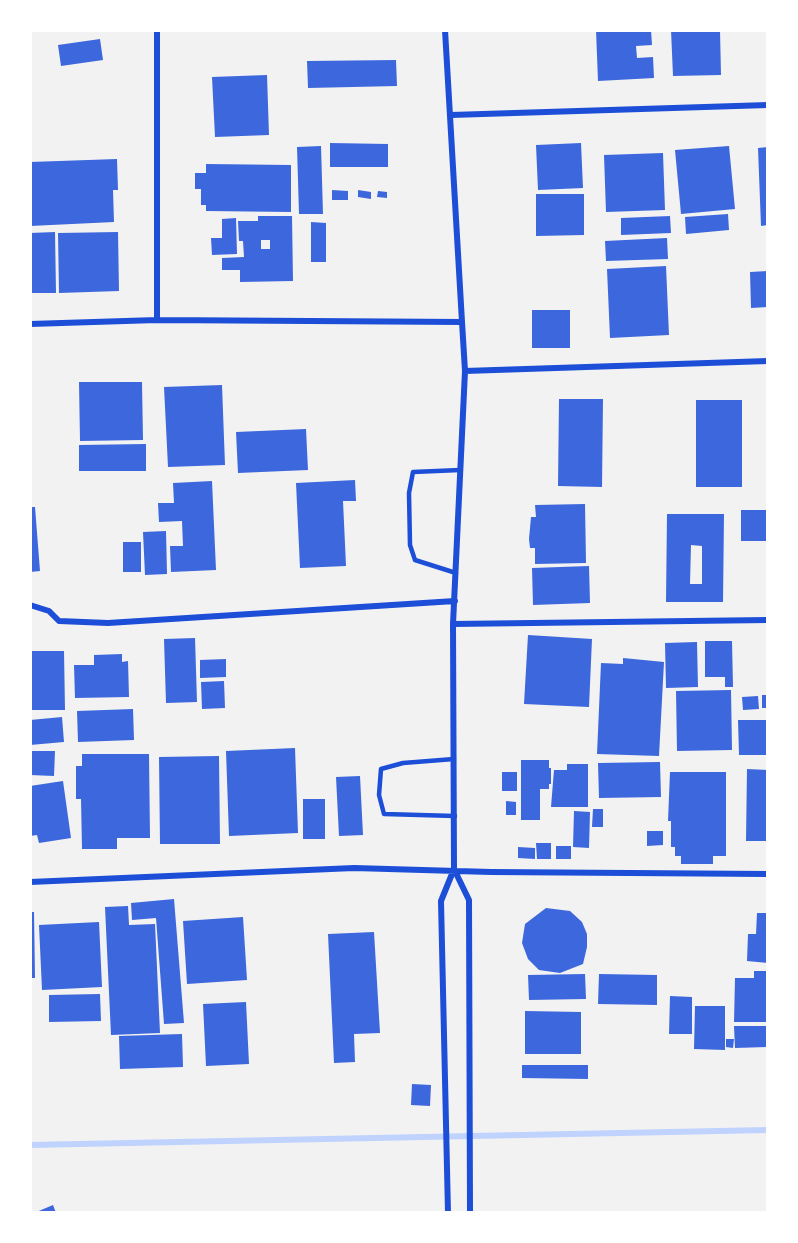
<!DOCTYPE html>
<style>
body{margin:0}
#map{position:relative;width:798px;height:1243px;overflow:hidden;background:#f2f2f2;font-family:Manrope,sans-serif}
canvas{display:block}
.frame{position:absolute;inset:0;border:32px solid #fff;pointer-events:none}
</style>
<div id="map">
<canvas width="798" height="1243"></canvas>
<div class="frame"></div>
</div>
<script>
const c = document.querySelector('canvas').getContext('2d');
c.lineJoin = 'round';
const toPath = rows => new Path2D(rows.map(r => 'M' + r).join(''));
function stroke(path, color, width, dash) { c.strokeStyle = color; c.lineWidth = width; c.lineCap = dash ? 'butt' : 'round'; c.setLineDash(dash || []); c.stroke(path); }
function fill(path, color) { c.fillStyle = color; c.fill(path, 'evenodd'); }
const stream = toPath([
 [30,1145,768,1130]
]);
const building = toPath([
 [596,30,651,30,652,45,636,46,637,58,653,57,654,78,598,81],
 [671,30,720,30,721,75,673,76],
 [100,39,103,60,61,66,58,45],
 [396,60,397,86,308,88,307,61],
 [267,75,269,135,215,137,212,77],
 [330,143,388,144,388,167,330,167],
 [581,143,583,188,538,190,536,145],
 [321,146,323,214,299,214,297,147],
 [729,146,735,209,681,214,675,150],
 [768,147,768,225,761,226,758,148],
 [663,153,665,210,606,212,604,155],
 [117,159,118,190,113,190,114,222,30,226,30,162],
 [206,164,291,165,291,212,206,211,206,205,201,205,201,189,195,189,195,173,206,173],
 [332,190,348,191,348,200,332,200],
 [358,190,371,192,371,199,358,197],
 [378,191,387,192,387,198,377,197],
 [536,194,584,194,584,235,536,236],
 [728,214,729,230,686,234,685,217],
 [258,216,292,216,293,281,240,282,240,270,222,270,222,258,244,257,243,241,239,241,238,221,258,221],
 [261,240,270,240,270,249,261,249],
 [670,216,671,233,621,235,621,218],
 [236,218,237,254,212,255,211,238,222,238,222,219],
 [311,222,326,223,326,262,311,262],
 [55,232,56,293,30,293,30,233],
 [118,232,119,291,59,293,58,233],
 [667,238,668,259,606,261,605,241],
 [666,266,669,335,610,338,607,269],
 [768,271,768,307,751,308,750,272],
 [532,310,570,310,570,348,532,348],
 [79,382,142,382,143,440,80,441],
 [222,385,225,465,168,467,164,387],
 [559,399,603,399,602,487,558,486],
 [696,400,742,400,742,487,696,487],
 [306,429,308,470,238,473,236,432],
 [146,444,146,471,79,471,79,445],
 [355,480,356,501,343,501,346,566,300,568,296,483],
 [212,481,216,570,171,572,170,546,183,546,182,521,159,522,158,503,174,503,173,483],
 [585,504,586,563,535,564,535,548,530,548,529,539,531,517,536,517,535,505],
 [30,507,35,507,40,571,30,572],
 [741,510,768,510,768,541,741,541],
 [667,514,724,514,723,602,666,602],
 [691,545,702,546,702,584,690,584],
 [166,531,167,574,145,575,143,532],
 [123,542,141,542,141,572,123,572],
 [589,566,590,603,533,605,532,568],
 [528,635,592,639,589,707,524,704],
 [195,638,197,702,166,703,164,639],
 [705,641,732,641,733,687,725,687,725,677,705,677],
 [697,642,698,687,666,688,665,643],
 [30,651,64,651,65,710,30,710],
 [122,654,122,662,128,661,129,697,75,698,74,665,94,665,94,655],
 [623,658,664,662,659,756,597,754,601,663,623,664],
 [226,659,226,677,200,678,200,660],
 [224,681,225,708,202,709,201,682],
 [731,690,732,750,677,751,676,691],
 [762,695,767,695,767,708,762,708],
 [758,696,759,709,743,710,742,697],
 [133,709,134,740,78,742,77,711],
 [62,717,64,742,30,745,30,720],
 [738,720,768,720,768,755,739,755],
 [295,748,298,833,229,836,226,751],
 [30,751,55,751,54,776,30,775],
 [82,754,149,754,150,838,117,838,117,849,82,849,81,799,76,799,76,766,82,766],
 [219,756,220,844,160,844,159,757],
 [521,760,549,760,549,768,551,768,551,784,549,784,549,789,540,789,540,820,521,820],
 [660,762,661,797,599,798,598,763],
 [567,764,588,764,588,807,551,807,554,770,567,770],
 [747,769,768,770,768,841,746,841],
 [502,772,517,772,517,791,502,791],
 [670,772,726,772,726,856,713,856,713,864,681,864,681,856,675,856,675,847,671,847,671,821,668,821],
 [360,776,363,835,339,836,336,777],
 [63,781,71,838,39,843,37,835,30,836,30,786],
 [303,799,325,799,325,839,303,839],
 [506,801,516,802,516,815,506,815],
 [593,809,603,809,603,827,592,827],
 [574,811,590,812,589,848,573,847],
 [647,831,663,831,663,845,647,846],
 [536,843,551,843,551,859,537,859],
 [556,846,571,846,571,859,556,859],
 [518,847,535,848,535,859,518,858],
 [174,899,184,1023,164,1024,156,918,132,920,131,903],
 [128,906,129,925,155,924,160,1033,111,1035,105,907],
 [546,908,570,911,582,922,587,934,587,947,583,964,560,973,539,970,528,959,522,943,525,924],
 [30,912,34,912,35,978,30,978],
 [757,913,768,913,768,963,747,961,748,934,756,934],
 [243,917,247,980,187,984,183,921],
 [99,922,102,987,42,990,39,925],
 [374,932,380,1033,354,1034,355,1062,334,1063,328,934],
 [754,971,768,971,768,1022,734,1022,735,978,754,978],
 [585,974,586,999,529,1000,528,975],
 [599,974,657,975,657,1005,598,1004],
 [100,994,101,1021,49,1022,49,995],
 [670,996,692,997,692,1034,669,1034],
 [246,1002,249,1064,206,1066,203,1004],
 [695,1006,725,1006,725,1050,694,1049],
 [525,1011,581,1012,581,1054,525,1054],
 [734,1026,766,1026,767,1047,735,1048],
 [182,1034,183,1067,120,1069,119,1036],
 [726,1039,734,1039,733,1048,726,1047],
 [522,1065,588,1065,588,1079,522,1078],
 [412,1084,431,1085,430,1106,411,1105],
 [53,1205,56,1213,34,1213]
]);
const service = toPath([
 [456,573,415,560,410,545,409,493,413,472,460,470],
 [454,759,403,763,381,769,379,795,384,814,455,816]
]);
const minor = toPath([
 [157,30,157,320],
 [445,30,462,322],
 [451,115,768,105],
 [30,324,157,320,462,322,465,371,453,624,454,869,441,901,448,1213],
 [465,371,768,361],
 [30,605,49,611,59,621,108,623,455,601],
 [453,624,768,620],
 [454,869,469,900,470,1213],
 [30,882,354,868,491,872,768,874]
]);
stroke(stream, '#bfd3fe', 6);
fill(building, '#3d67dc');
stroke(service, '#1d4ed8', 4.5);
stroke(minor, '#1d4ed8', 6);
</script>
